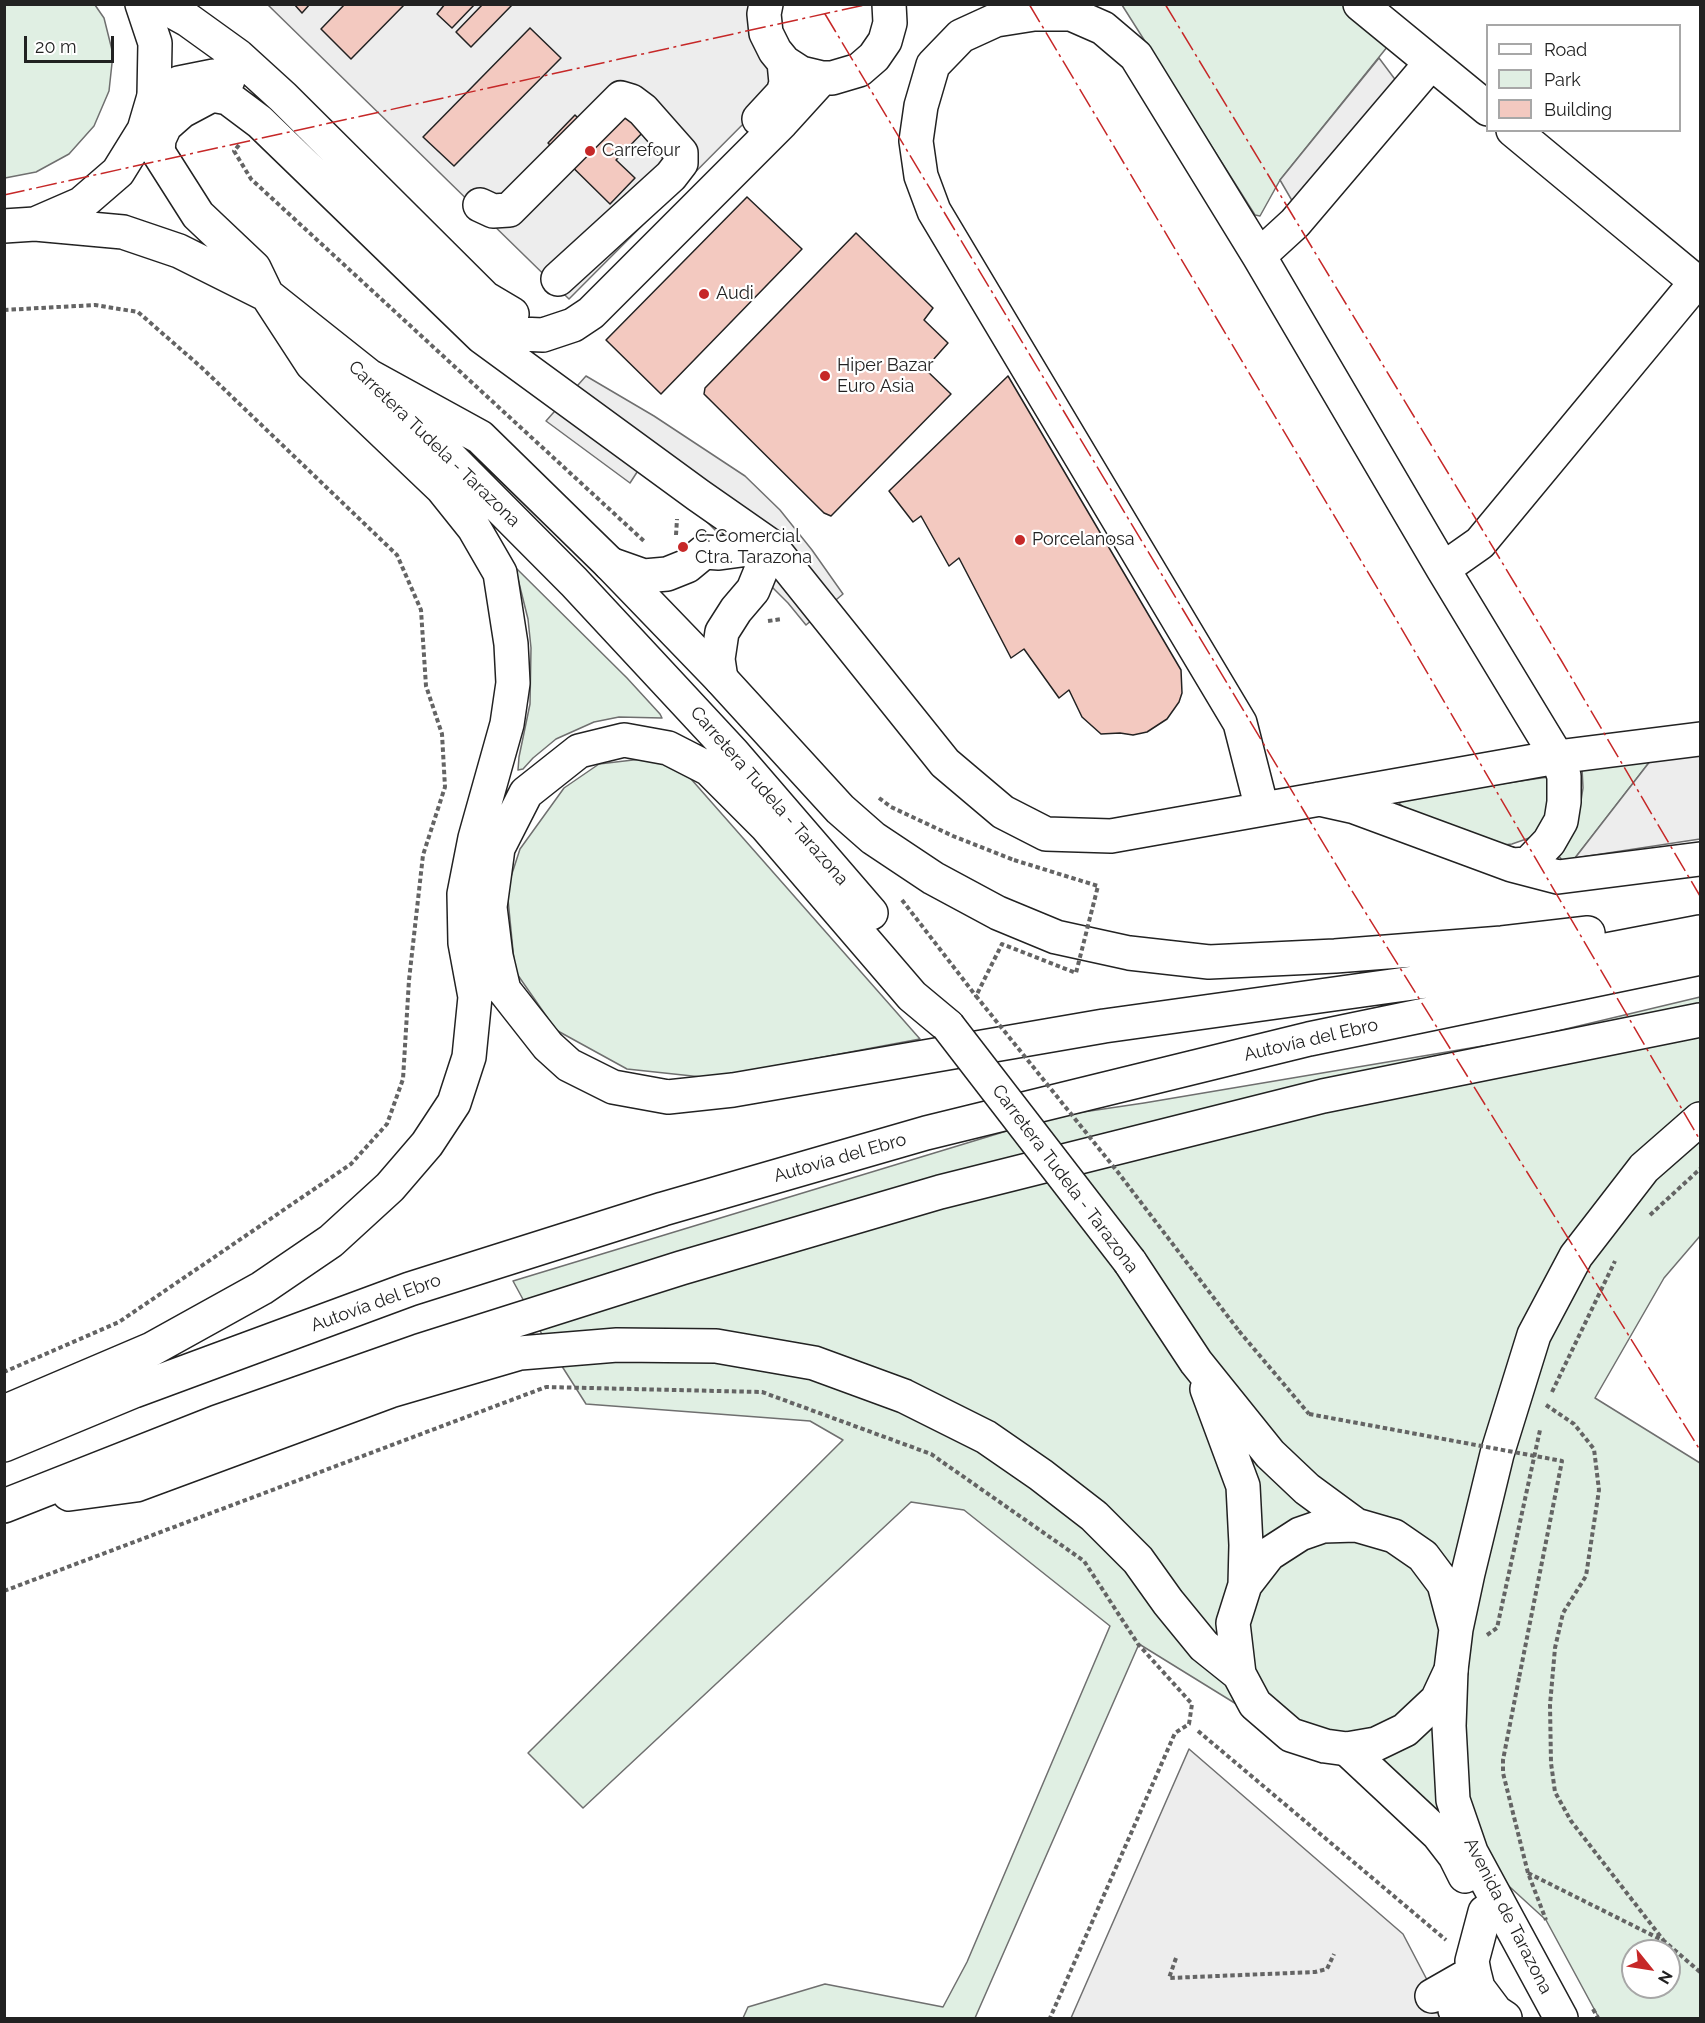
<!DOCTYPE html>
<html>
<head>
<meta charset="utf-8">
<style>
  body { margin:0 }
  #map { position:relative; width:1705px; height:2023px; overflow:hidden; background:#fff; font-family:Raleway,sans-serif }
  canvas { display:block }
  .frame { position:absolute; inset:0; border:6px solid #222; pointer-events:none }
  .legend { position:absolute; left:1486px; top:24px; width:195px; height:108px; box-sizing:border-box; background:#fff; border:2px solid #a7a7a7; margin:0; padding:8px 10px; list-style:none; font-size:18px; color:#222 }
  .legend li { display:flex; align-items:center; gap:12px; height:30px }
  .legend b { width:30px; border:2px solid #a7a7a7 }
  .north { position:absolute; left:1621px; top:1939px; width:60px; height:60px; box-sizing:border-box; background:#fff; border:2px solid #a7a7a7; border-radius:50%; rotate:120deg; font-size:16px; font-weight:700; line-height:24px; text-align:center; color:#222 }
  .north::after { content:''; display:block; margin:auto; width:21px; height:27px; background:#c62828; clip-path:polygon(50% 0,100% 100%,50% 72%,0 100%) }
  .scale { position:absolute; left:24px; top:36px; width:90px; height:27px; box-sizing:border-box; border:3px solid #222; border-top:0; padding-left:8px; font-size:18px; line-height:21px; white-space:nowrap; color:#222; -webkit-text-stroke:4px #fff; paint-order:stroke }
</style>
</head>
<body>
<div id="map">
<canvas width="1705" height="2023"></canvas>
<div class="frame"></div>
<ul class="legend">
<li><b style="height:8px;background:#fff"></b>Road</li>
<li><b style="height:16px;background:#e0efe3"></b>Park</li>
<li><b style="height:16px;background:#f3c9c0"></b>Building</li>
</ul>
<div class="north">N</div>
<div class="scale">20 m</div>
</div>
<script>
const c = document.querySelector('canvas').getContext('2d');
c.lineJoin = 'round';
function fill(path, color) {
  c.fillStyle = color;
  c.fill(path, 'evenodd');
}
function toPath(rows) {
  const path = new Path2D();
  for (const r of rows) {
    path.moveTo(r[0], r[1]);
    for (let i = 2; i < r.length; i += 2) path.lineTo(r[i], r[i + 1]);
  }
  return path;
}
function strokePath(path, color, width, dash) {
  c.strokeStyle = color;
  c.lineWidth = width;
  c.lineCap = dash ? 'butt' : 'round';
  c.setLineDash(dash || []);
  c.stroke(path);
}
function write(font, color, halo, rows, align = 'center') {
  c.font = font + ' Raleway,sans-serif';
  c.lineWidth = 4.5;
  c.setLineDash([]);
  c.textBaseline = 'middle';
  c.strokeStyle = halo;
  c.fillStyle = color;
  for (const [text, x, y, turn = 0] of rows) {
    c.save();
    c.translate(x, y);
    c.rotate((+turn || 0) * Math.PI / 180);
    c.textAlign = isNaN(turn) ? turn : align;
    if (halo) c.strokeText(text, 0, 0);
    c.fillText(text, 0, 0);
    c.restore();
  }
}
const green = toPath([
  [5,4,95,5,104,18,113,54,109,91,94,126,69,154,36,172,5,178,5,4],
  [1122,5,1346,5,1392,41,1280,180,1260,216,1255,215,1122,5],
  [517,569,627,678,660,714,662,718,619,717,594,722,556,739,533,758,523,769,518,770,519,757,530,704,531,648,528,619,516,571,517,569],
  [650,758,684,771,920,1039,711,1078,627,1069,556,1030,515,971,507,889,520,849,564,788,599,764,650,758],
  [1651,760,1575,858,1568,861,1562,860,1558,855,1581,801,1583,788,1582,768,1651,760],
  [1555,776,1550,816,1532,837,1512,844,1504,845,1409,812,1400,804,1397,799,1555,776],
  [1700,997,1700,1236,1664,1278,1595,1398,1700,1463,1700,2018,1599,2018,1546,1920,1465,1846,1356,1756,1267,1723,1139,1644,975,2018,743,2018,748,2007,825,1984,943,2007,967,1962,1110,1626,964,1510,911,1502,583,1808,528,1753,843,1440,810,1421,586,1404,544,1338,513,1281,1056,1116,1144,1103,1524,1039,1700,997],
  [1633,1951,1669,1951,1669,1987,1633,1987,1633,1951]
]);
const parking = toPath([
  [268,5,754,5,772,72,772,95,569,299,268,5],
  [1379,58,1397,82,1294,204,1280,180,1379,58],
  [586,376,654,416,745,476,780,510,812,550,843,594,806,625,788,603,682,497,641,466,630,483,546,421,586,376],
  [1700,745,1700,839,1575,858,1651,760,1700,745],
  [1189,1749,1403,1934,1447,2018,1071,2018,1189,1749]
]);
const building = toPath([
  [294,4,310,4,302,13,294,4],
  [345,4,405,4,351,59,321,29,345,4],
  [445,4,475,4,452,28,437,14,445,4],
  [483,4,513,4,471,47,456,32,483,4],
  [530,28,561,58,454,166,423,137,530,28],
  [626,104,649,126,616,160,635,178,610,204,548,143,575,115,595,135,626,104],
  [747,197,802,249,661,394,606,340,747,197],
  [856,233,933,308,924,320,948,343,925,369,951,394,831,516,824,513,704,394,705,388,856,233],
  [1008,376,1181,670,1182,693,1179,702,1167,719,1147,732,1133,735,1120,733,1101,734,1082,717,1069,690,1059,698,1024,649,1011,658,959,558,949,566,921,516,913,522,889,491,1008,376]
]);
const path = toPath([
  [239,145,234,151,251,179,645,542],
  [4,310,95,305,138,312,201,367,397,555,421,610,426,686,442,734,445,787,423,855,409,980,403,1079,387,1124,351,1164,119,1322,4,1372],
  [676,535,677,519],
  [768,621,782,619],
  [879,798,891,807,953,836,1014,860],
  [902,900,976,996],
  [1650,1215,1700,1169],
  [1239,1331,1309,1414],
  [1552,1392,1615,1261],
  [1546,1405,1574,1424,1594,1449,1599,1490,1586,1576,1563,1613,1555,1648,1550,1705,1551,1763,1555,1792,1571,1821,1664,1941],
  [4,1591,546,1387,762,1392,931,1454,1084,1561,1138,1644,1192,1704,1189,1724,1175,1733,1050,2018],
  [1487,1635,1497,1628,1540,1430],
  [1519,1678,1503,1760,1503,1773,1528,1873,1546,1920],
  [1198,1731,1446,1940],
  [1528,1873,1664,1941,1700,1972],
  [1176,1958,1169,1978,1315,1972,1327,1969,1334,1954],
  [1593,2009,1598,2018]
]);
const minor = toPath([
  [159,4,188,20,238,56,283,97,485,298,512,314],
  [766,4,764,14,766,33,775,51,784,62,801,73,822,78,832,78,859,70,874,57,885,41,890,23,889,4],
  [1360,4,1488,109],
  [154,96,179,83,214,76,228,80],
  [759,119,783,93,786,83,784,62],
  [1513,130,1700,285],
  [158,152,159,139,165,126,182,111,212,95,228,98,260,122,482,337,698,495,771,546,945,763,1003,812,1046,834,1111,836,1557,757,1700,739],
  [480,205,493,211,509,210,621,98,631,101,643,110,681,153,681,163,671,176,558,279],
  [1259,256,1295,223,1431,63],
  [478,311,495,326,519,334,543,335,573,325,591,313,782,122,822,78],
  [610,564,644,576,667,574,687,566,704,552,719,553,771,546,753,590,736,610,722,632,718,659,721,679],
  [1443,569,1480,543,1697,281],
  [1262,809,1240,723,934,211,921,176,916,141,921,106,933,65,961,36,996,20,1034,14,1071,14,1103,28,1136,56,1259,256,1443,569,1557,757,1564,776,1564,802,1561,821,1549,842,1528,864,1512,865,1355,807,1319,799],
  [1512,865,1558,877,1700,859],
  [1485,1912,1472,1961,1474,1972,1478,1988,1496,2012,1505,2018],
  [1432,1996,1474,1972],
  [1455,2010,1469,2003,1491,2006]
]);
const major = toPath([
  [1451,1670,1449,1726,1453,1800,1471,1852,1561,2018],
  [1347,1749,1438,1834,1455,1856,1465,1876]
]);
const highway = toPath([
  [35,224,123,232,179,251,267,295,369,376,574,582,733,753,871,913],
  [4,226,35,224,81,204,118,172,144,130,154,96,155,43,142,4],
  [369,376,480,437,610,564,721,679,840,809,873,838,933,878,998,913,1056,937,1129,953,1209,962,1335,956,1502,943,1588,933],
  [948,1026,912,996,766,826,709,769,668,748,624,740,579,751,526,793,498,848,490,907,496,956,504,990,548,1046,569,1065,613,1087,668,1097,733,1090,1104,1026,1492,972,1700,932],
  [1130,1262,1196,1362,1270,1454,1307,1489,1356,1525],
  [1207,1389,1243,1486,1246,1545,1245,1585],
  [4,1412,152,1349,262,1288,331,1241,390,1187,427,1144,454,1103,469,1057,475,997,465,943,464,894,475,838,507,724,513,683,511,644,500,573,474,528,442,488,312,364,267,295,254,268,198,215,144,130],
  [4,1445,134,1391,410,1289,663,1209,926,1133,1309,1039,1700,958],
  [69,1494,136,1485,390,1391,520,1353,617,1345,716,1346,814,1363,904,1396,986,1437,1041,1475,1094,1516,1138,1560,1168,1602,1204,1646,1239,1674],
  [4,1506,217,1422,419,1351,681,1268,940,1192,1323,1096,1700,1020],
  [1456,1629,1444,1584,1423,1556,1394,1536,1356,1525,1323,1526,1300,1534,1269,1554,1245,1585,1233,1623,1239,1674,1255,1704,1291,1735,1325,1746,1347,1749,1376,1744,1405,1730,1437,1700,1451,1670,1456,1629,1468,1573,1497,1454,1534,1335,1576,1256,1644,1168,1700,1119]
]);
const pathBridge = toPath([
  [1014,860,1098,886,1076,973,1002,944,976,996,1117,1171,1239,1331],
  [1309,1414,1562,1461,1519,1678]
]);
const highwayBridge = toPath([
  [948,1026,1130,1262]
]);
const power = toPath([
  [1029,4,1400,626,1700,1140],
  [1165,4,1561,660,1700,896],
  [825,14,1349,886,1700,1450],
  [4,195,869,4]
]);
const markers = [
  [590,151,6,"#c62828"],
  [704,294,6,"#c62828"],
  [825,376,6,"#c62828"],
  [1020,540,6,"#c62828"],
  [683,547,6,"#c62828"]
];
const poiNames = [
  ["Carrefour",602,151],
  ["Audi",716,294],
  ["Hiper Bazar",837,366],
  ["Euro Asia",837,387],
  ["C. Comercial",695,537],
  ["Ctra. Tarazona",695,558],
  ["Porcelanosa",1032,540]
];
const streetNames = [
  ["Carretera Tudela - Tarazona",434,444,44],
  ["Carretera Tudela - Tarazona",769,796,49],
  ["Autovía del Ebro",1311,1040,-13],
  ["Autovía del Ebro",840,1158,-16],
  ["Carretera Tudela - Tarazona",1065,1179,53],
  ["Autovía del Ebro",376,1303,-20],
  ["Avenida de Tarazona",1508,1916,63]
];
fill(green, '#e0efe3');
strokePath(green, '#6f6f6f', 1.5);
fill(parking, '#ededed');
strokePath(parking, '#6f6f6f', 1.5);
fill(building, '#f3c9c0');
strokePath(building, '#222', 1.5);
strokePath(minor, '#222', 36);
strokePath(major, '#222', 36);
strokePath(highway, '#222', 36);
strokePath(path, '#646464', 4, [4.5, 3]);
strokePath(minor, '#fff', 33);
strokePath(major, '#fff', 33);
strokePath(highway, '#fff', 33);
strokePath(highwayBridge, '#222', 36, []);
strokePath(pathBridge, '#646464', 4, [4.5, 3]);
strokePath(highwayBridge, '#fff', 33);
strokePath(power, '#c62828', 1.5, [21, 4.5, 3, 4.5]);
for (const [x, y, r, color] of markers) {
  const dot = new Path2D();
  dot.arc(x, y, r, 0, 2 * Math.PI);
  c.fillStyle = color;
  c.fill(dot);
  strokePath(dot, '#fff', 2);
}
write('18px', '#222', '#fff', poiNames, 'left');
write('18px', '#222', '#fff', streetNames);
</script>
</body>
</html>
